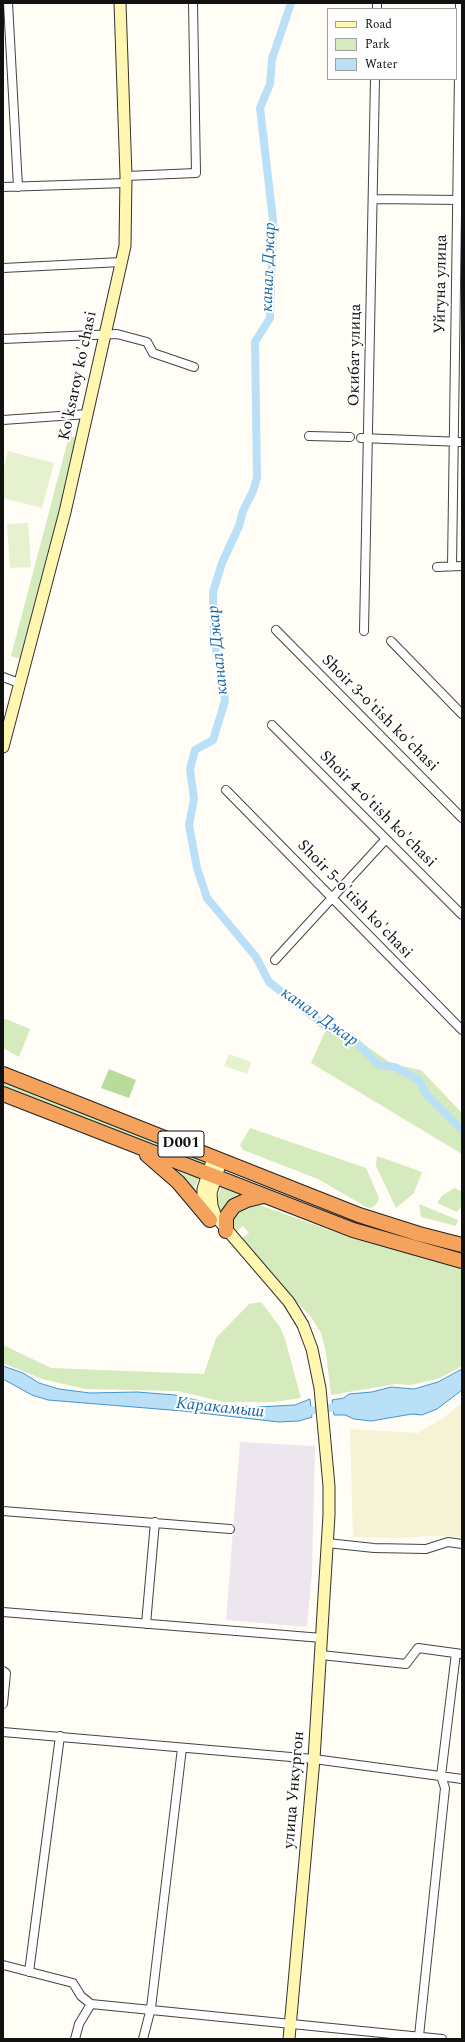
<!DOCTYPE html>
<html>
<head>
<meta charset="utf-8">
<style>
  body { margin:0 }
  #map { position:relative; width:465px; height:2042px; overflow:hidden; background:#fffdf5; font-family:Spectral,serif }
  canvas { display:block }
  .frame { position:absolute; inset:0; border:4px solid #111; pointer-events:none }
  .legend { position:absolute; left:327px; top:8px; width:130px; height:72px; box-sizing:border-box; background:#fff; border:1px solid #a0a0a0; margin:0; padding:5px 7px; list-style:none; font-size:12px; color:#111 }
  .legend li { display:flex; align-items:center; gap:8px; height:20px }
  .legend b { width:20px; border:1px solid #a0a0a0 }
</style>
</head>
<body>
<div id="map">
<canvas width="465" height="2042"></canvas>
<div class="frame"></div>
<ul class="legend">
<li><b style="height:5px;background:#fff6b0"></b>Road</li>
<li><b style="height:11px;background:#d5ebbd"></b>Park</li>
<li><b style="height:11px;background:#b9e0f7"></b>Water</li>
</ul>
</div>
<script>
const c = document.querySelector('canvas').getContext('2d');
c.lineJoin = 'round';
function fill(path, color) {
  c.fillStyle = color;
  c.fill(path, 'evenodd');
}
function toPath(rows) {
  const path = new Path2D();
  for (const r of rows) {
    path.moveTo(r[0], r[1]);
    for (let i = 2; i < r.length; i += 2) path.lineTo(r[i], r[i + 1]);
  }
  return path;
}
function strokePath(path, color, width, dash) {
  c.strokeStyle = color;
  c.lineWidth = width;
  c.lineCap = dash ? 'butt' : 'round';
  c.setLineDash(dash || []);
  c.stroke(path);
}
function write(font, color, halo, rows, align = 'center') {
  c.font = font + ' Spectral,serif';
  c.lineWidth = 4;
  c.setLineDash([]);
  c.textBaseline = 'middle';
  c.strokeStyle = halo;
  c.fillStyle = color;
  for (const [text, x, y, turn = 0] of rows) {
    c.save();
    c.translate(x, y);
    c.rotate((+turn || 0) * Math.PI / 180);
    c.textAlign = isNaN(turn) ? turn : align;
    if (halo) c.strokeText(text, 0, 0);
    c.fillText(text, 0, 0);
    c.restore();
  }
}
const industrial = toPath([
  [240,1442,315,1446,312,1571,307,1627,226,1620]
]);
const farmland = toPath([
  [462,1403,462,1537,429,1536,403,1538,353,1537,350,1429,418,1433,442,1419]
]);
const green = toPath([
  [69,436,78,438,20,659,11,656],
  [3,1018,30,1029,19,1057,3,1048],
  [329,1023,337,1025,392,1064,421,1070,462,1113,462,1154,311,1063],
  [3,1082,40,1096,206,1160,204,1164,3,1088],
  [250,1128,366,1168,379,1198,378,1202,373,1207,368,1208,318,1179,243,1150,240,1145],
  [377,1156,422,1172,414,1193,396,1208,376,1166],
  [174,1166,200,1176,193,1192],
  [222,1185,245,1195,220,1217,216,1201],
  [454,1188,462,1191,462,1206,457,1212,437,1203,442,1196],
  [254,1203,351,1238,462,1268,462,1366,440,1378,411,1385,396,1384,331,1395,326,1353,321,1333,311,1317,240,1240,249,1233,243,1226,234,1233,231,1225,234,1214],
  [419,1204,458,1220,456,1226,421,1217],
  [261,1302,280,1327,285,1339,301,1398,274,1402,223,1402,178,1391,85,1389,42,1379,3,1363,3,1345,51,1368,204,1374,216,1338,249,1304]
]);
const forest = toPath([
  [109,1069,136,1080,129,1098,101,1088]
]);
const pitch = toPath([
  [8,451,54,463,42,508,3,498,3,471],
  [28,523,31,567,10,568,7,524],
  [229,1054,251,1062,247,1074,224,1066]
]);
const water = toPath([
  [3,1366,23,1373,39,1383,59,1389,90,1393,137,1392,175,1395,212,1404,257,1407,295,1405,310,1399,312,1417,299,1421,279,1422,183,1411,48,1400,32,1395,3,1379,3,1366],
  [462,1369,462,1390,437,1409,422,1415,412,1414,371,1421,354,1419,345,1415,334,1415,332,1400,344,1398,349,1394,372,1392,391,1387,414,1389,438,1382,462,1369]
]);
const canal = toPath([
  [291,3,272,59,270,84,260,108,273,220,270,318,255,342,257,478,253,491,243,511,239,526,222,563,213,592,214,638,218,661,223,678,225,701,213,740,195,750,190,769,194,799,189,825,197,868,207,898,256,957,269,982,328,1028,350,1036,379,1065,395,1067,419,1080,426,1094,462,1130],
  [301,1412,343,1406]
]);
const street = toPath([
  [8,3,18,187],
  [377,9,377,3],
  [126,176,196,173,193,3],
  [3,187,126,183],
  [373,199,461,200],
  [3,268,121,262],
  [3,339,117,334,147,342,153,353,194,367],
  [3,420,88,414],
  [309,436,350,437],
  [361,438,462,442],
  [452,566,460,3],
  [437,567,462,566],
  [276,630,462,818],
  [364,631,375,79],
  [391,641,462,714],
  [3,677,19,683],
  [272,725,462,915],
  [226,790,462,1030],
  [275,960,386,839],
  [3,1511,230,1529],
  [327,1543,374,1548,426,1549,448,1542,462,1544],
  [3,1612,322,1638],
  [146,1624,155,1522],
  [321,1655,406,1664,418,1648,462,1654],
  [3,1671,6,1673,3,1704],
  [3,1732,314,1759,462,1779],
  [3,1965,73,1983,81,1996,91,2004],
  [29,1972,60,1736],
  [419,2036,445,1788,441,1776,456,1653],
  [75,2039,79,2024,91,2004,442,2039],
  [143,2039,151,2008,182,1748]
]);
const secondary = toPath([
  [3,747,65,512,125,246,126,176,120,3],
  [221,1161,211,1193,212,1206,216,1217,289,1302,303,1325,312,1349,320,1388,329,1486,329,1515,314,1759,289,2039],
  [207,1215,203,1203,203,1189,213,1158]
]);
const highway = toPath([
  [3,1074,359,1215,419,1234,462,1245],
  [3,1094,353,1230,462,1261],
  [147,1155,178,1182,210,1220],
  [226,1231,226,1217,234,1206,247,1200,263,1196]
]);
const shields = [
  [181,1144,46]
];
const shieldNames = [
  ["D001",181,1144]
];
const streetNames = [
  ["Уйгуна улица",442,284,-89],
  ["Окибат улица",356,355,-89],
  ["Ko'ksaroy ko'chasi",79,376,-78],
  ["Shoir 3-o'tish ko'chasi",379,714,45],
  ["Shoir 4-o'tish ko'chasi",377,810,45],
  ["Shoir 5-o'tish ko'chasi",354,900,46],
  ["улица Ункургон",295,1790,-85]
];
const waterNames = [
  ["канал Джар",270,267,-88],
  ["канал Джар",219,650,-96],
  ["канал Джар",319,1018,35],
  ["Каракамыш",220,1409,6]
];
fill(industrial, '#eee6ef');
fill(farmland, '#f6f3d4');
fill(green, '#d5ebbd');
fill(forest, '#b9dc9c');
fill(pitch, '#e6f2cf');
fill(water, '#b9e0f7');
strokePath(water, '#3f96cf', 1);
strokePath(canal, '#b9e0f7', 8);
strokePath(street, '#444', 10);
strokePath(secondary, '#333', 13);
strokePath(highway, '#222', 16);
strokePath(street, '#fff', 8);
strokePath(secondary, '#fff6b0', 11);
strokePath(highway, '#f5a25d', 14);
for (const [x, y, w] of shields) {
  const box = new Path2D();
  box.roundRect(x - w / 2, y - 13, w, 26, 3);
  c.fillStyle = '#fff';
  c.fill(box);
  strokePath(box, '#111', 1);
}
write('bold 15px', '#111', null, shieldNames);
write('16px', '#111', '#fff', streetNames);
write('italic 17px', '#1768a6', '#fff', waterNames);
</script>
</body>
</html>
